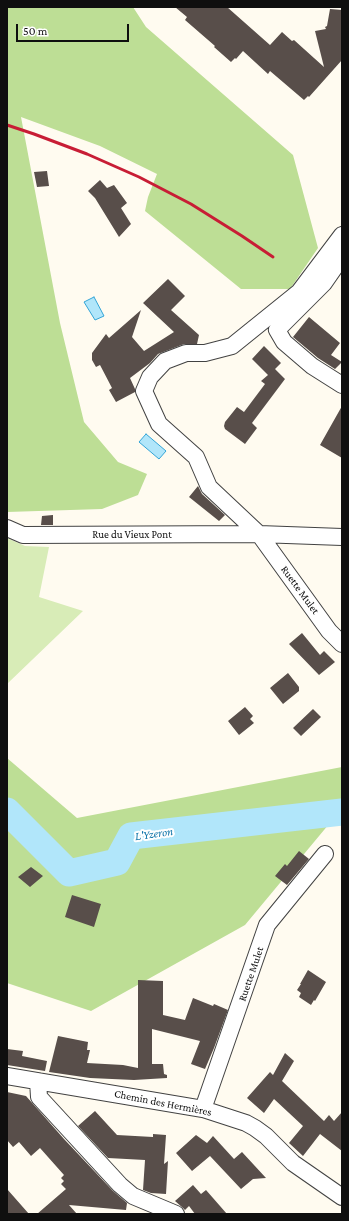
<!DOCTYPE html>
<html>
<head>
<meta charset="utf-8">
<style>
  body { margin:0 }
  #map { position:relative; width:349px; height:1221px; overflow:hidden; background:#fffbf0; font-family:"Crimson Pro",serif }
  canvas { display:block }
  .frame { position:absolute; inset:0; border:8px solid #0f0f0f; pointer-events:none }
  .scale { position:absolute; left:16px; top:24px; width:113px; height:18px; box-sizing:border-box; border:2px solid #0f0f0f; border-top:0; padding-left:5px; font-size:12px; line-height:14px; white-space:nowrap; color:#0f0f0f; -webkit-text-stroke:3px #fff; paint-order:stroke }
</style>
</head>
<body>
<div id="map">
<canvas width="349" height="1221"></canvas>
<div class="frame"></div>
<div class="scale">50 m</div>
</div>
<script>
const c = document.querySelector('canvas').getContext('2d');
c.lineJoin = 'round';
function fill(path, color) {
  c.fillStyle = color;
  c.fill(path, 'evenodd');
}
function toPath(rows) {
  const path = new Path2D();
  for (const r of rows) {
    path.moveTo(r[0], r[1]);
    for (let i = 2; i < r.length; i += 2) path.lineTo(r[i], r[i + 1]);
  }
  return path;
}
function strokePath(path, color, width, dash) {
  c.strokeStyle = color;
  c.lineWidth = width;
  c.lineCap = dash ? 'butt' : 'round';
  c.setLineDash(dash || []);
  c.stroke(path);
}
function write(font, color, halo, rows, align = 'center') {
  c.font = font + ' "Crimson Pro",serif';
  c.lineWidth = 4;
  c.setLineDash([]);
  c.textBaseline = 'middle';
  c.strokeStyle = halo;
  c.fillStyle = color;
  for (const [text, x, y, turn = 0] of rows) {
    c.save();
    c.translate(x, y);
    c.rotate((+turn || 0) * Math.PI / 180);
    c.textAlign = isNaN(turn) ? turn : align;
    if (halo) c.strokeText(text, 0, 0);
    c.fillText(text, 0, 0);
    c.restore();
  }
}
const green = toPath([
  [7,538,25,546,49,547,39,597,83,611,7,684]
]);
const forest = toPath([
  [7,7,133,7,146,27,293,155,318,248,290,289,241,289,145,211,148,197,157,174,100,146,21,117,60,323,84,422,118,462,147,474,138,495,102,509,7,512],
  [7,758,77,818,342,767,342,823,334,818,245,925,91,1011,7,983]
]);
const water = toPath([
  [94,297,104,316,95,320,84,302,94,297],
  [146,434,166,451,159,459,139,442,146,434]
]);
const river = toPath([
  [7,811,69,873,117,862,131,836,342,812]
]);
const building = toPath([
  [175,7,227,7,270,45,282,32,292,41,294,40,324,67,315,31,326,29,325,27,327,26,330,9,342,10,342,60,309,97,308,96,304,100,270,71,268,74,243,51,236,59,235,58,231,62,214,47,215,46,185,20,187,17],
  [47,171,49,186,37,187,34,172],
  [100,180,107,188,114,185,127,203,121,208,131,224,119,237,95,198,88,191],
  [168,279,185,296,171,310,199,335,197,344,184,344,158,354,150,363,130,378,135,389,135,392,116,402,109,390,112,388,100,365,96,367,92,360,92,353,106,334,109,338,141,310,132,337,144,351,174,332,143,303],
  [309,317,340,343,331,355,342,362,335,369,318,358,293,337],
  [264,346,281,363,275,369,285,379,252,423,257,428,245,444,225,429,224,426,225,422,237,407,244,412,265,384,261,381,268,375,252,359],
  [342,406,342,458,320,445],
  [198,486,202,494,225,515,219,521,189,497],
  [53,515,53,525,41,525,42,516],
  [302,633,320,655,324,651,335,662,319,675,289,644],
  [288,673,299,687,299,691,283,704,270,688],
  [245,707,253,716,250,719,254,723,239,735,228,721],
  [313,709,321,717,301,736,293,728],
  [299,851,309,859,287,885,275,876,285,864,287,866],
  [31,867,43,876,30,887,18,877],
  [72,895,101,904,94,927,65,917],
  [308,970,326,982,315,1001,314,1000,311,1005,299,997,301,993,297,990,301,984,300,984],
  [138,980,163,981,163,1015,185,1020,193,998,213,1006,214,1004,228,1010,214,1048,205,1069,191,1064,200,1041,152,1029,152,1064,163,1064,164,1074,167,1075,167,1078,134,1080,90,1078,49,1072,58,1036,88,1042,87,1050,90,1050,87,1063,123,1065,138,1068],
  [7,1049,23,1051,22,1056,47,1061,45,1071,7,1065],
  [285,1053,294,1061,282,1081,324,1121,329,1115,334,1121,342,1112,342,1151,320,1134,303,1156,289,1143,303,1126,274,1099,264,1113,247,1098,270,1072,273,1075],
  [7,1092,26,1096,64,1139,113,1191,127,1203,126,1210,69,1205,77,1214,37,1214,66,1189,61,1184,64,1181,61,1178,64,1175,40,1148,31,1156,19,1142,13,1147,7,1140],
  [95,1111,117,1135,153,1137,153,1134,166,1135,164,1164,168,1161,166,1194,151,1193,143,1190,145,1160,108,1158,78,1126],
  [196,1135,207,1143,213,1136,234,1159,242,1152,266,1178,253,1179,241,1189,210,1156,192,1171,176,1153],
  [193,1185,201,1194,206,1190,227,1214,195,1214,189,1206,185,1210,183,1208,175,1201],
  [7,1189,29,1214,7,1214]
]);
const street = toPath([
  [342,235,299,292,232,346,205,353,186,353,165,361,150,377,144,391,159,424,196,457,209,487,259,534,329,631,342,644],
  [342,257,324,283,277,330,284,342,312,366,342,385],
  [7,528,23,535,259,534,342,537],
  [7,1076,203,1109,246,1123,255,1128,266,1136,293,1163,342,1197],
  [38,1081,39,1097,120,1185,133,1196,176,1214],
  [203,1109,267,925,325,854]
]);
const rail = toPath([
  [7,125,34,134,87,154,139,177,191,204,242,236,273,257]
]);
const streetNames = [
  ["Rue du Vieux Pont",132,535],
  ["Ruette Mulet",300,590,54],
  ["Ruette Mulet",251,974,-71],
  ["Chemin des Hermières",163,1103,11]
];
const waterNames = [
  ["L'Yzeron",154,834,-8]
];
fill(green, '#d8ecb7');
fill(forest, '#bdde95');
fill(water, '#b1e6fa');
strokePath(water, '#33a4d6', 1);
strokePath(river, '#b1e6fa', 27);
fill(building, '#584e4a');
strokePath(street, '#424242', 18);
strokePath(street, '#fff', 16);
strokePath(rail, '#c81d35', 3);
write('11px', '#0f0f0f', '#fff', streetNames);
write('italic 12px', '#0f75a9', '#fff', waterNames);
</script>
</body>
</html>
